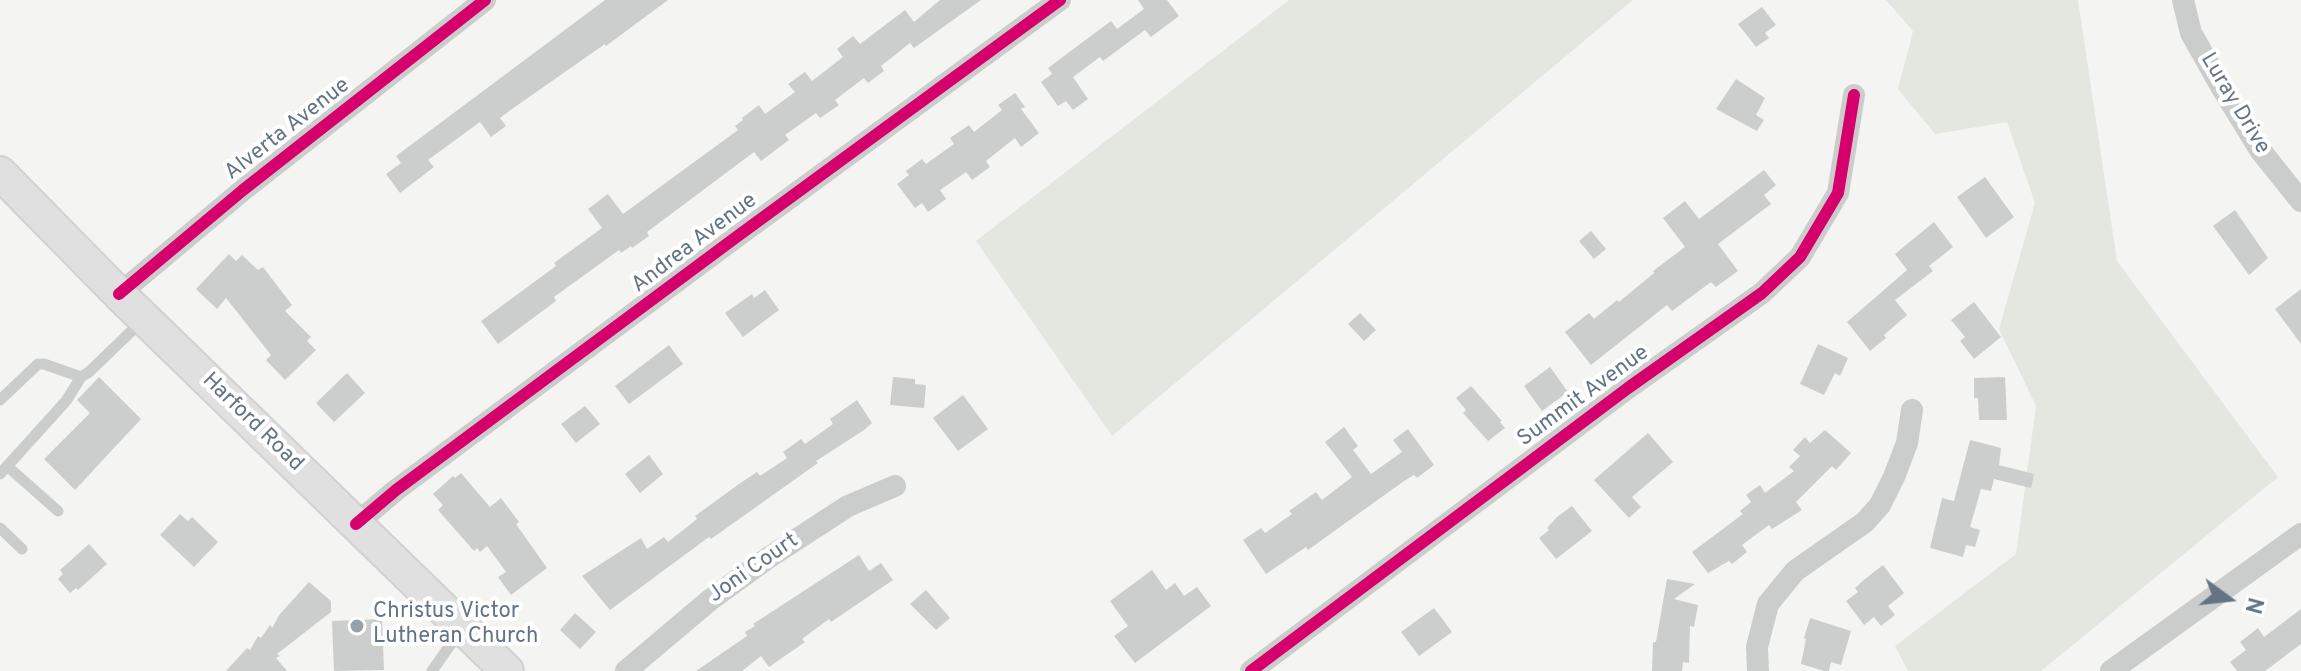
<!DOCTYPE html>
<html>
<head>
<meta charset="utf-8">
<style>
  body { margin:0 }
  #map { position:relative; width:2301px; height:671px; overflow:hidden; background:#f4f4f2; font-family:Overpass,sans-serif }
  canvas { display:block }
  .north { position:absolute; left:2189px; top:559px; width:80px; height:80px; -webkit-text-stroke:6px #fff; paint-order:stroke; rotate:105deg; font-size:22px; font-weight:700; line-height:32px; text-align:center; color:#647483 }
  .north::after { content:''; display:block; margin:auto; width:28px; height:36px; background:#647483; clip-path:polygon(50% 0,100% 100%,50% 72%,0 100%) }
</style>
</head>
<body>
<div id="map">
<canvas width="2301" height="671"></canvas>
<div class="north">N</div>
</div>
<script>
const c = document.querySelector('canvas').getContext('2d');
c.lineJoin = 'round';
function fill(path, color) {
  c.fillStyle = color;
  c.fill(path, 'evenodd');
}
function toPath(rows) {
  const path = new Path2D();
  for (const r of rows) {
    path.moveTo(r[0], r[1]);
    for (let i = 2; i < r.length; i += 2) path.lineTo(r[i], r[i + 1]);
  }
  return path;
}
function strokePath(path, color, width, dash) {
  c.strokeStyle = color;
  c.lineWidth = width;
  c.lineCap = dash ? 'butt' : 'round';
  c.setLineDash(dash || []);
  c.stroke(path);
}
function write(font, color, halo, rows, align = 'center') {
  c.font = font + ' Overpass,sans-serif';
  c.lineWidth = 8;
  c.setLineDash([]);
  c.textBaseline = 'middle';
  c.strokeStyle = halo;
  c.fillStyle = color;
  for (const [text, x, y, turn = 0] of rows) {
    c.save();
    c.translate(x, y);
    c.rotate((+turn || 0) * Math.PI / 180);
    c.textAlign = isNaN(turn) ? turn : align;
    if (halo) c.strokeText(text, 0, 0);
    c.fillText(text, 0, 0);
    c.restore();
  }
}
const green = toPath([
  [1289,0,1633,0,1112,436,976,241],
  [1886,0,2078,0,2117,261,2278,477,2041,671,1908,671,1895,646,2016,554,2036,406,1999,329,2035,203,2007,122,1935,134,1898,89,1913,31]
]);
const building = toPath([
  [605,0,668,0,606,46,605,44,512,109,500,118,506,126,491,137,480,122,428,160,434,167,400,193,386,174,401,163,396,156],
  [940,0,981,0,914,48,910,43,881,66,884,71,868,83,864,78,835,100,839,105,820,118,816,113,785,135,789,140,761,161,754,152,647,232,649,236,632,248,631,246,621,253,619,250,554,297,556,301,498,344,481,321,556,266,554,263,602,228,588,209,608,194,623,214,738,130,735,126,743,120,742,118,759,105,765,114,795,92,788,84,805,72,812,81,843,57,837,49,853,36,860,44,905,10,914,22],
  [1138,0,1167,0,1179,16,1151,37,1145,30,1103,61,1100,57,1073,77,1088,99,1073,110,1066,101,1058,106,1041,82,1052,74,1048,68,1111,21,1117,29,1144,9],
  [1762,7,1776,25,1765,33,1769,38,1756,47,1738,24],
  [1736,79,1765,98,1756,115,1764,120,1757,131,1716,109],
  [1015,93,1025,107,1021,109,1039,133,1021,147,1015,138,986,161,990,167,972,180,966,172,940,190,946,199,928,212,922,203,915,208,897,184,909,175,906,171,922,159,926,164,954,144,950,138,969,125,974,132,1002,110,998,105],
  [1764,170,1776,185,1764,195,1771,204,1718,244,1738,271,1716,287,1711,282,1672,311,1667,305,1591,365,1565,332,1589,313,1594,319,1617,300,1619,302,1654,273,1653,271,1685,247,1663,218,1685,201,1699,219],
  [1985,177,2014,217,1986,238,1957,197],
  [2235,210,2268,258,2249,275,2213,226],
  [1934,222,1953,247,1929,266,1933,271,1895,300,1907,315,1884,335,1886,338,1870,351,1847,322,1907,270,1895,254],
  [1591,231,1606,249,1594,259,1579,241],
  [229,254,236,261,242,255,258,270,263,267,292,305,285,311,311,337,307,341,316,350,285,380,266,360,271,355,226,298,217,309,196,289],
  [2301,289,2301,344,2275,309],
  [765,290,779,310,743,337,725,313,752,294,754,298],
  [1974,302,2001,337,1974,359,1960,341,1965,337,1951,320],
  [1360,313,1376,330,1364,341,1348,324],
  [1818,344,1848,358,1840,376,1835,373,1824,395,1800,384],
  [669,345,683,364,629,404,615,386],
  [1550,367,1568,392,1542,411,1524,386],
  [347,373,365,393,334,422,316,403],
  [99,377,141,419,75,490,44,459,90,413,77,400],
  [893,377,915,379,915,384,926,385,924,408,890,405],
  [2005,377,2007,420,1979,420,1978,398,1974,398,1974,378],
  [1471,386,1502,421,1500,422,1505,428,1488,441,1463,413,1466,410,1456,398],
  [963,395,988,429,958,451,933,418],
  [857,400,872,423,864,430,816,461,818,463,711,539,709,537,610,610,582,576,641,538,647,549,664,537,668,542,697,519,695,516,739,484,757,472,760,476,787,458,783,452,801,439,805,444,833,424,830,419],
  [585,406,600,424,576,443,561,424],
  [1344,427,1358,446,1353,450,1371,474,1402,452,1393,440,1408,429,1434,465,1417,478,1414,475,1404,481,1308,550,1306,547,1266,574,1243,540,1261,528,1265,533,1292,514,1289,511,1316,492,1322,500,1352,477,1325,442],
  [1825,430,1851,453,1836,470,1832,466,1796,502,1802,510,1772,529,1769,525,1742,545,1747,552,1732,564,1729,561,1708,573,1692,552,1743,514,1740,511,1751,502,1746,495,1760,485,1765,493,1794,471,1789,467,1800,456,1793,450,1805,437,1810,443],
  [1648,433,1673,462,1632,497,1641,507,1629,518,1594,480],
  [1970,440,2001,448,1999,465,2034,474,2031,488,1994,479,1991,491,1981,489,1970,527,1980,530,1975,547,1966,545,1963,557,1930,548,1942,498,1954,501],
  [649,455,663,474,640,493,625,474],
  [461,473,490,507,501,498,519,522,516,524,547,568,511,595,498,577,506,572,487,546,480,552,477,548,474,551,438,510,443,505,433,494,453,476,455,478],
  [1572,506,1592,531,1556,559,1539,538,1549,530,1547,528,1557,517],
  [180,514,188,521,192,517,218,542,194,567,160,535],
  [89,544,107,564,78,590,76,588,70,593,58,579,63,574,60,570],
  [859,555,869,571,881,563,893,580,831,622,829,619,802,639,805,642,769,667,761,656,742,671,696,671,747,636,745,632,755,626,753,624],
  [1883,565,1904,593,1888,606,1895,615,1881,626,1874,617,1864,625,1846,601,1858,592,1855,588,1865,579],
  [1152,570,1166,590,1175,583,1184,596,1197,587,1211,606,1135,663,1114,636,1128,626,1110,601],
  [1667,579,1695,584,1674,599,1698,605,1694,627,1690,626,1689,663,1683,662,1682,671,1652,671,1653,642,1656,642],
  [309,582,331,601,331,612,277,654,280,656,276,658,287,671,226,671,247,648,250,650,258,636,261,638,270,625,272,628,280,614],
  [926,590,950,618,936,630,910,604],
  [1434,608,1452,632,1419,656,1401,632],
  [2301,609,2301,644,2265,671,2237,671,2230,662,2246,650,2240,642,2258,628,2264,637],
  [575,613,596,632,580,649,560,630],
  [1810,618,1851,631,1841,665,1831,662,1829,671,1824,671,1801,664,1806,639,1804,638],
  [382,619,384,670,334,671,332,621]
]);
const service = toPath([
  [0,400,38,364,44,364,81,377],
  [7,466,58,511],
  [0,474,66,401,81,377,89,372,144,319],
  [0,528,22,549],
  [432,671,460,631]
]);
const minor = toPath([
  [2183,0,2191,33,2222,88,2260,150,2301,201],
  [119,294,243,190,485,0],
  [356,524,396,490,735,238,1060,0],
  [626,671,710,600,768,558,848,506,895,486],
  [1251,671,1628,388,1762,293,1800,257,1838,193,1854,95],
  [1758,671,1757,647,1768,604,1795,571,1865,522,1880,505,1894,477,1907,443,1912,410],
  [2111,671,2301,534]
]);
const secondary = toPath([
  [0,173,119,294,507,671]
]);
const cycleway = toPath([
  [119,294,243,190,485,0],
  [356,524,396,490,735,238,1060,0],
  [1251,671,1628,388,1762,293,1800,257,1838,193,1854,95]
]);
const markers = [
  [357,626,8,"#96a1aa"]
];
const streetNames = [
  ["Luray Drive",2234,104,59],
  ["Alverta Avenue",288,130,-38],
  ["Andrea Avenue",695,244,-37],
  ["Summit Avenue",1584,397,-36],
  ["Harford Road",252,423,44],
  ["Joni Court",754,569,-35]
];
const poiNames = [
  ["Christus Victor",373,613],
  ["Lutheran Church",373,638]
];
fill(green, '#e4e7e0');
fill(building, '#cccece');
strokePath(secondary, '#d0d2d2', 36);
strokePath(service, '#cbcdcd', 11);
strokePath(minor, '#cbcdcd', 22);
strokePath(secondary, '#e0e0e0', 32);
strokePath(cycleway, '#d6006c', 12);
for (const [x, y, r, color] of markers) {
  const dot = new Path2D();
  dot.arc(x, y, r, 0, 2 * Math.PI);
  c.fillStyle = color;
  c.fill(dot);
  strokePath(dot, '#fff', 3);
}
write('22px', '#647483', '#fff', streetNames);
write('22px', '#647483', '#fff', poiNames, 'left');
</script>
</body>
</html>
